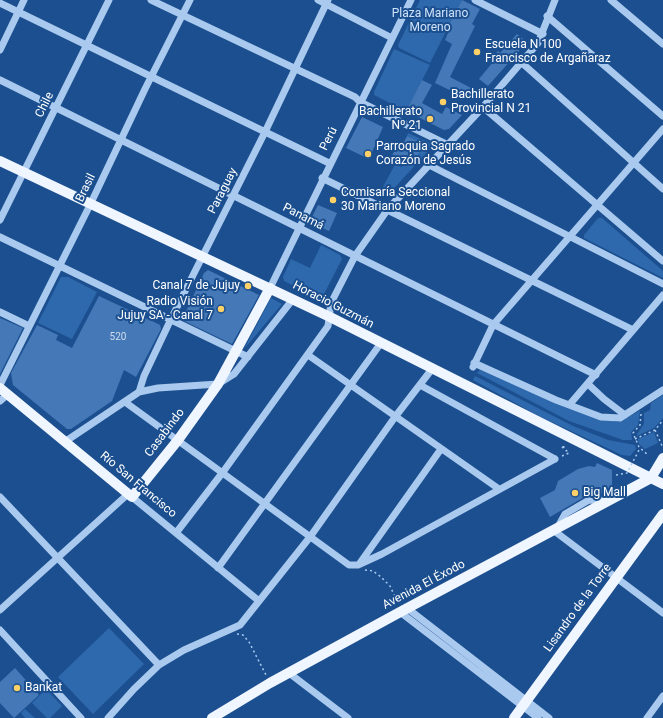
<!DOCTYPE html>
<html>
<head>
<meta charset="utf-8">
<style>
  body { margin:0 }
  canvas { display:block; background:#1b4f8f }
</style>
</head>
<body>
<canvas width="663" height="718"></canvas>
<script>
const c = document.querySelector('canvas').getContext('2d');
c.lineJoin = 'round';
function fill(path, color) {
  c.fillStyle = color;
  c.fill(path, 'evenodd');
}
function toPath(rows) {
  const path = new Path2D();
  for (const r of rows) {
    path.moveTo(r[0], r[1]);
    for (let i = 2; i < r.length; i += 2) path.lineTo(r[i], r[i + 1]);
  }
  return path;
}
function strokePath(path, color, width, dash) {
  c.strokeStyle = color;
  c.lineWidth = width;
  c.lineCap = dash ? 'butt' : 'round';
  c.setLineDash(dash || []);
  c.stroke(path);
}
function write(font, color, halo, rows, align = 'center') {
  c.font = font + ' Roboto,sans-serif';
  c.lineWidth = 4;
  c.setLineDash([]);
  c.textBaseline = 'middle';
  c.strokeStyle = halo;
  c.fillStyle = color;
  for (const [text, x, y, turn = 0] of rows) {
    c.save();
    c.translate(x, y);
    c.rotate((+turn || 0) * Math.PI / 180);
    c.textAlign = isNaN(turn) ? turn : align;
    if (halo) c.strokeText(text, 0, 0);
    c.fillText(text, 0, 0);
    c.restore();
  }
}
const green = toPath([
  [420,0,462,0,430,63,399,48,398,45],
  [394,49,430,65,406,111,374,95,374,92],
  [408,133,430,143,431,148,388,195,383,196,379,194,397,161,400,162,399,166,402,167,404,163,411,166,415,159,410,156,414,149,423,152,426,145,407,136],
  [598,218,602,218,663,271,663,278,584,238,584,235],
  [321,245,340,255,342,259,323,296,319,298,284,281,283,277,291,259,310,268],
  [61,277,68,277,97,292,72,339,38,323],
  [271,298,282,304,244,349],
  [480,370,599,419,618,422,645,408,640,411,638,425,631,432,632,440,623,440,569,421,477,373],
  [475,376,573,426,608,440,635,445,636,449,630,456,622,455,539,416,473,380],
  [663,395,663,418,654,428,637,436,637,434,644,424,644,413,650,410,651,403],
  [654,432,658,443,645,449,639,444,638,439],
  [109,628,144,664,93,714,58,677],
  [46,689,62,706,50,718,47,718,32,703],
  [25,709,35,718,25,718,21,713]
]);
const building = toPath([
  [462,0,480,9,472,24,475,26,450,77,471,88,466,98,435,83,452,44,445,40,451,26,449,25],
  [517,34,527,42,488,86,479,79,493,62,490,60,498,51,500,53],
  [422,80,432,85,422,103,442,114,446,107,462,115,449,129,444,130,406,111],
  [362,117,383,127,369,159,346,148],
  [407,136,427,145,423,153,420,151,411,166,391,158,396,147,400,150],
  [318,205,337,213,329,231,312,223,310,221],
  [208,270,259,295,232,344,182,320,204,273],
  [99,296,154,322,160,325,161,329,136,377,124,370,112,401,71,429,67,429,13,385,11,373,37,325,58,335,56,340,72,348],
  [0,318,23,328,0,374],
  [597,463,612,470,612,486,598,496,586,496,550,517,540,498,555,490,558,481,578,469,589,466,595,467],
  [15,668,39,695,14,718,0,703,0,682]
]);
const path = toPath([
  [641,414,640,425,633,433,639,447,648,455],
  [655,430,663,448],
  [635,439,655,430,663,420],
  [562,456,569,453,561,446,567,448],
  [365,570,373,571,381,577,390,586,398,603],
  [237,634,243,635,249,642,266,675]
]);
const minor = toPath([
  [151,0,355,97,360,102,448,145],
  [318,0,392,38],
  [475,0,543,34],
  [611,0,663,44],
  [0,3,329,163],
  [547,16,663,116],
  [0,50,24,0],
  [522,63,663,189],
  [0,80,596,375],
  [483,107,663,261],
  [429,165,663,284],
  [322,178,633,330],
  [0,220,109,0],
  [0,237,248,357],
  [270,288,411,0],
  [0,312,29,326],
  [308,355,499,489],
  [474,363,556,400,601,417,620,418,663,390],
  [473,367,493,325,663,129],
  [588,384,604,399,625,415],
  [0,385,90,205,145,89,190,0],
  [420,385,555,459],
  [139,392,144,376,171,319,265,132,328,0],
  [0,401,8,394],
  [125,402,349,565,358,565,382,554,555,459],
  [570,404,663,295],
  [66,441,139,392,158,388,218,384,234,374,293,299],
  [0,497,159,665],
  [132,497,259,601],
  [558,527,565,514,589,500,607,501],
  [553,530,663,613],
  [176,533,223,472,328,326,331,303,355,256,388,209,483,107,538,43,555,0],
  [360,563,441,449],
  [218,568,381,343],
  [407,608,549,718],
  [0,610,128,494],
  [400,612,538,718],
  [0,630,81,718],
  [289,673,348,718],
  [108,718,134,689,159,665,184,650,240,625,310,537,395,417,432,369],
  [647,718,663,696]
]);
const major = toPath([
  [0,161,330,317,663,484],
  [0,388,132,497,178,440,218,384,270,288],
  [651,478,663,458],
  [212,718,270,683,402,611,651,478],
  [514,718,663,514]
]);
const pathBridge = toPath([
  [616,475,627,473,639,450]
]);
const markers = [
  [477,52,4,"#ffd166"],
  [443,102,4,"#ffd166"],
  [430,119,4,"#ffd166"],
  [368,154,4,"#ffd166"],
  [333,200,4,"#ffd166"],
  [248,286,4,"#ffd166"],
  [221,309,4,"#ffd166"],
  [575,493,4,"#ffd166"],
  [17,688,4,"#ffd166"]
];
const numberNames = [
  ["520",118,337]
];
const parkNames = [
  ["Plaza Mariano",430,14],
  ["Moreno",430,28]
];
const poiNames = [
  ["Escuela N 100",485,45],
  ["Francisco de Argañaraz",485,59],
  ["Bachillerato",451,95],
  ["Provincial N 21",451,109],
  ["Bachillerato",422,112,"right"],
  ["Nº 21",422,126,"right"],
  ["Parroquia Sagrado",376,147],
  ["Corazón de Jesús",376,161],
  ["Comisaría Seccional",341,193],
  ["30 Mariano Moreno",341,207],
  ["Canal 7 de Jujuy",240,286,"right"],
  ["Radio Visión",213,302,"right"],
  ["Jujuy SA - Canal 7",213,316,"right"],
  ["Big Mall",583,493],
  ["Bankat",25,688]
];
const streetNames = [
  ["Chile",45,105,-64],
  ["Perú",329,139,-64],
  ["Brasil",86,188,-64],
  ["Paraguay",223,191,-63],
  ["Panamá",303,217,27],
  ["Horacio Guzmán",333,305,27],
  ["Casabindo",165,433,-53],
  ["Río San Francisco",138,485,40],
  ["Avenida El Éxodo",424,585,-28],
  ["Lisandro de la Torre",578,608,-54]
];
fill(green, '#2e69ad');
fill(building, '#4478b7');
strokePath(path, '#a9c9ee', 1.5, [2, 3]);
strokePath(minor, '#a9c9ee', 7);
strokePath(major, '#f0f6ff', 10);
strokePath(pathBridge, '#a9c9ee', 1.5, [2, 3]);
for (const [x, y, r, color] of markers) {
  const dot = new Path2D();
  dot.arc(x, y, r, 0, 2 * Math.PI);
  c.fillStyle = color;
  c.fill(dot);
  strokePath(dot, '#1b4f8f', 1.5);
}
write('10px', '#d0dded', null, numberNames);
write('12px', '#cfe3fa', '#1b4f8f', parkNames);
write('12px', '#fff', '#1b4f8f', poiNames, 'left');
write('12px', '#fff', '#1b4f8f', streetNames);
</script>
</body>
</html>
